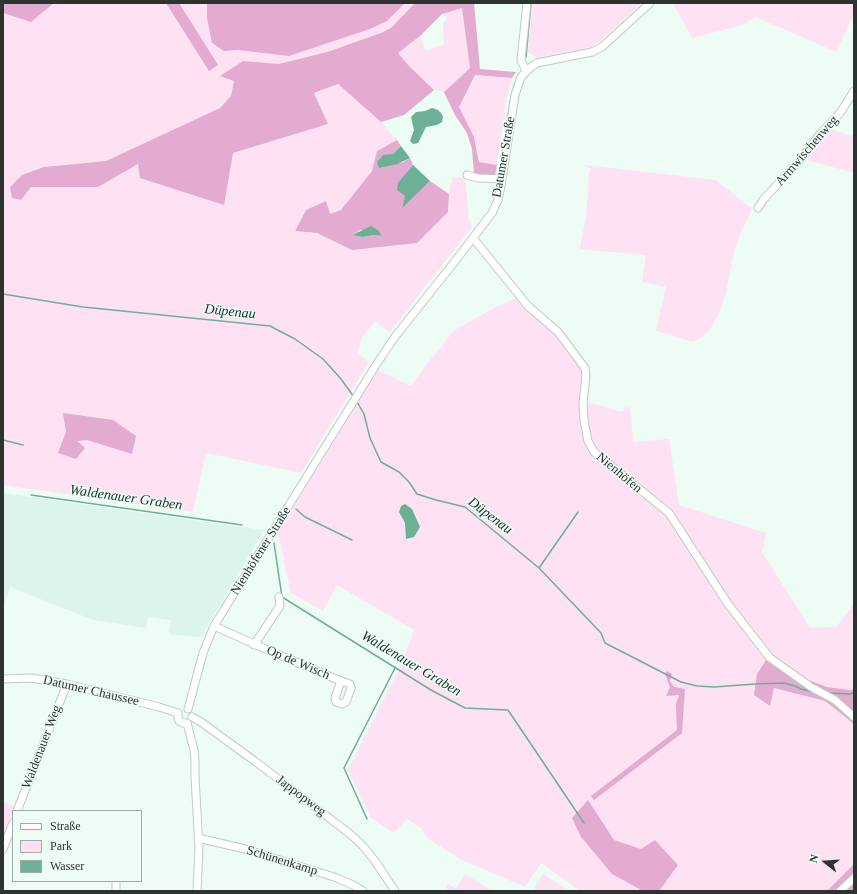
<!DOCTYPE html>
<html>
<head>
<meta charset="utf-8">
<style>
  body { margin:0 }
  #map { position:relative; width:857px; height:894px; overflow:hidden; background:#eefcf6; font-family:"Times New Roman",serif }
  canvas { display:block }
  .frame { position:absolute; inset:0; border:4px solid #2d3330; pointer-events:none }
  .legend { position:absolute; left:12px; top:810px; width:130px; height:72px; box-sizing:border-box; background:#eefcf6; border:1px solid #a1aca7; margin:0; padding:5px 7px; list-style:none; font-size:12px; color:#2d3330 }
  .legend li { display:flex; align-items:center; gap:8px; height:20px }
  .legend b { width:20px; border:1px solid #a1aca7 }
  .north { position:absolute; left:805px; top:842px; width:40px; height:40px; -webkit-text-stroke:3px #eefcf6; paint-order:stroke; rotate:287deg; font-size:11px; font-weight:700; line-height:16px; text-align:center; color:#2d3330 }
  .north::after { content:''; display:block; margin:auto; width:14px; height:18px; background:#2d3330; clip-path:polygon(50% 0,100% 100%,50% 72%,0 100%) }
</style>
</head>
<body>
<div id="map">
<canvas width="857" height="894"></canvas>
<div class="frame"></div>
<ul class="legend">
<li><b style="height:5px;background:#fff"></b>Straße</li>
<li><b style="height:11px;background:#fee1f3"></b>Park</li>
<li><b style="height:11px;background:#6cb096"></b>Wasser</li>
</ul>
<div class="north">N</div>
</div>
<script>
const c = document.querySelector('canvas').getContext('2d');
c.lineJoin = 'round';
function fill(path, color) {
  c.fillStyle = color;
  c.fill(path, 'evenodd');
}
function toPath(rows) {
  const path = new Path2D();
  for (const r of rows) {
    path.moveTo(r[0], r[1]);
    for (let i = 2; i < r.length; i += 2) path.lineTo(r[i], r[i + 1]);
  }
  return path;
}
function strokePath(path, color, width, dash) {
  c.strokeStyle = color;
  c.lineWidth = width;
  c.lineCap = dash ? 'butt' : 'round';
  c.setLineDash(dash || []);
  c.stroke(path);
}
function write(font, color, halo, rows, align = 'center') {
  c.font = font + ' "Times New Roman",serif';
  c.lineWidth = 3;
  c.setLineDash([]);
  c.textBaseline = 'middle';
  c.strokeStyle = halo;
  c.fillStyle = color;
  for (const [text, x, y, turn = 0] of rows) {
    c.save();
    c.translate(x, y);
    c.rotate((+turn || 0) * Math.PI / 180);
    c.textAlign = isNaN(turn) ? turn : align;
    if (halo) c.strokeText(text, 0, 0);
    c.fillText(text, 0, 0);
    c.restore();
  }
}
const built = toPath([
  [3,493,264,530,201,637,169,634,171,620,148,617,146,628,93,620,10,587,3,608]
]);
const green = toPath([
  [54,3,415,3,391,28,381,33,327,52,279,64,243,61,221,76,234,80,231,96,220,108,106,161,44,167,31,187,98,187,138,163,233,153,328,124,314,94,338,84,381,122,397,140,377,151,373,171,341,210,330,215,326,201,306,210,295,231,317,233,352,250,448,212,449,194,452,178,465,177,469,220,472,227,390,332,375,321,361,339,358,354,369,362,301,473,206,453,193,512,3,485,3,13,31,22],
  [532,3,642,3,599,42,591,47,537,58,528,52],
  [673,3,854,3,854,14,836,52,756,17,743,25,692,38],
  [462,8,470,68,444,92,434,90,409,66,398,53,420,36,426,51,444,44,443,25,447,18,442,14],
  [475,75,512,78,506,101,497,165,480,162,474,137,458,108],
  [829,128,851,136,854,132,854,173,804,159],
  [584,165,716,180,751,208,751,212,742,230,734,251,726,293,719,313,709,331,702,337,693,342,656,331,666,287,642,282,646,255,580,249,586,216,589,174,591,169],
  [516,298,522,304,556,334,580,361,584,381,584,401,622,412,626,407,630,408,633,442,669,439,679,505,766,533,762,552,810,628,836,627,854,604,854,689,850,690,827,687,803,678,771,655,730,601,728,606,766,660,757,674,769,705,774,688,825,701,854,724,854,864,827,891,581,891,541,863,525,887,460,859,427,838,421,828,407,819,394,833,371,818,348,770,402,663,414,630,337,585,323,611,291,593,278,532,378,370,411,386,431,359,441,348,453,331,496,307],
  [3,802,18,808,17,811,13,811,13,820,3,845],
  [465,874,492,891,444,891,448,884,456,889],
  [543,874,565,888,563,891,532,891]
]);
const forest = toPath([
  [3,3,54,3,31,22,3,13],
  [166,3,179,3,218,65,209,71],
  [207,3,405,3,387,21,370,29,289,56,238,50,224,51,212,43,207,18],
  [415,3,474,3,480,69,516,72,512,78,475,75,459,107,474,137,479,162,497,165,495,176,479,176,474,173,472,149,467,133,455,115,444,92,470,68,462,8,442,14,420,36,398,53,409,66,434,90,404,115,381,122,338,84,314,93,328,124,233,153,224,205,140,178,138,164,98,187,31,187,21,200,12,198,10,187,22,175,44,167,106,161,220,108,231,96,234,81,220,76,243,61,279,64,327,52,381,33,391,28],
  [397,140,401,146,393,154,383,156,379,167,403,162,410,158,413,165,405,175,406,195,402,207,430,181,449,194,448,212,417,243,352,250,317,233,295,231,306,210,326,201,330,214,341,210,372,171,377,151],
  [360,230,379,231,382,236,374,235,363,237,352,235],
  [63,413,113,420,136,436,132,454,87,440,77,441,85,448,76,459,58,453,66,432],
  [771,655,803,678,827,687,850,690,854,689,854,724,825,701,774,688,770,706,754,695,757,674,766,660],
  [667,671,672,674,670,681,674,687,685,689,682,733,594,800,591,796,677,730,676,704,679,695,666,696,670,687,665,674],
  [588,800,614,840,641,849,655,840,678,865,659,891,643,891,612,874,581,837,572,818],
  [854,864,854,891,827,891]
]);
const water = toPath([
  [432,108,438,110,441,113,443,117,442,122,437,125,426,127,418,143,413,144,410,141,414,130,411,117,416,112,425,111],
  [401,146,410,158,397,164,379,168,377,162,383,155,393,154],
  [413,165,430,181,402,208,405,196,397,190,398,183],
  [371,226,379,231,382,236,374,235,363,237,352,235],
  [405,504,412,509,420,527,414,537,406,539,405,523,399,512,401,506]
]);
const stream = toPath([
  [526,57,531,3],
  [512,93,515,83],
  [499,173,511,97],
  [3,294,83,307,270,326,295,339,323,359,341,379,354,397],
  [356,400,364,414,370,438,381,462,399,472,409,482,417,494,436,500,465,507,539,568,601,633,605,643,681,682,697,686,714,687,755,684,784,683,795,686,801,689,814,692],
  [3,440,23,445],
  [31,495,242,525],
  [296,509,305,517,352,540],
  [274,543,282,597,431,690,465,708,508,710,584,823],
  [539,568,578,512],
  [828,693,850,694,854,692],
  [367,819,344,768,395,668]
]);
const minor = toPath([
  [526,71,521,60,527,3],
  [467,175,478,178,502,179],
  [758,208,763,200,801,159,820,134,840,113,854,91],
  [473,238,528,306,558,332,585,368,586,376,583,404,584,420,588,441,594,452,669,513,728,604,770,658,811,687,835,700,854,717],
  [214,626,279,655,341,681],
  [254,645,280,606,279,597],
  [3,679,31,678,67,684,159,707,178,713],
  [341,681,350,684,351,688,346,702,342,704,336,702,335,698,341,681],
  [188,709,203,653,214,626,376,365,394,338,456,260,492,213,498,200,501,186,515,95,521,77,531,67,537,63,592,52,602,47,650,3],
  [178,713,178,717,179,721,183,723,187,723],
  [192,717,201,722,256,762,350,834,363,846,375,861,395,891],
  [187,723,194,750,195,761,195,777,199,848,197,891],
  [17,811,67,684],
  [198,838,245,849,337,878,355,886,363,891],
  [3,849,13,823],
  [116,891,116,881],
  [840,891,854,878]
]);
const streetNames = [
  ["Armwischenweg",807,151,-49],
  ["Datumer Straße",504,157,-80],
  ["Nienhöfen",619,473,40],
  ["Nienhöfener Straße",261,551,-58],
  ["Op de Wisch",298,663,23],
  ["Datumer Chaussee",91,691,13],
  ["Waldenauer Weg",42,747,-69],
  ["Jappopweg",301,796,37],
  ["Schünenkamp",282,861,17]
];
const waterNames = [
  ["Düpenau",230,312,6],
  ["Waldenauer Graben",126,498,8],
  ["Düpenau",490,516,37],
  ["Waldenauer Graben",411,664,31]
];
fill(built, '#ddf4ea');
fill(green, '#fee1f3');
fill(forest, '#e3abcf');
fill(water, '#6cb096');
strokePath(stream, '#6cb096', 1.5);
strokePath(minor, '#becbc5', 9);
strokePath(minor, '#fff', 7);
write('13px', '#2d3330', '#eefcf6', streetNames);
write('italic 14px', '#143429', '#eefcf6', waterNames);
</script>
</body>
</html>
